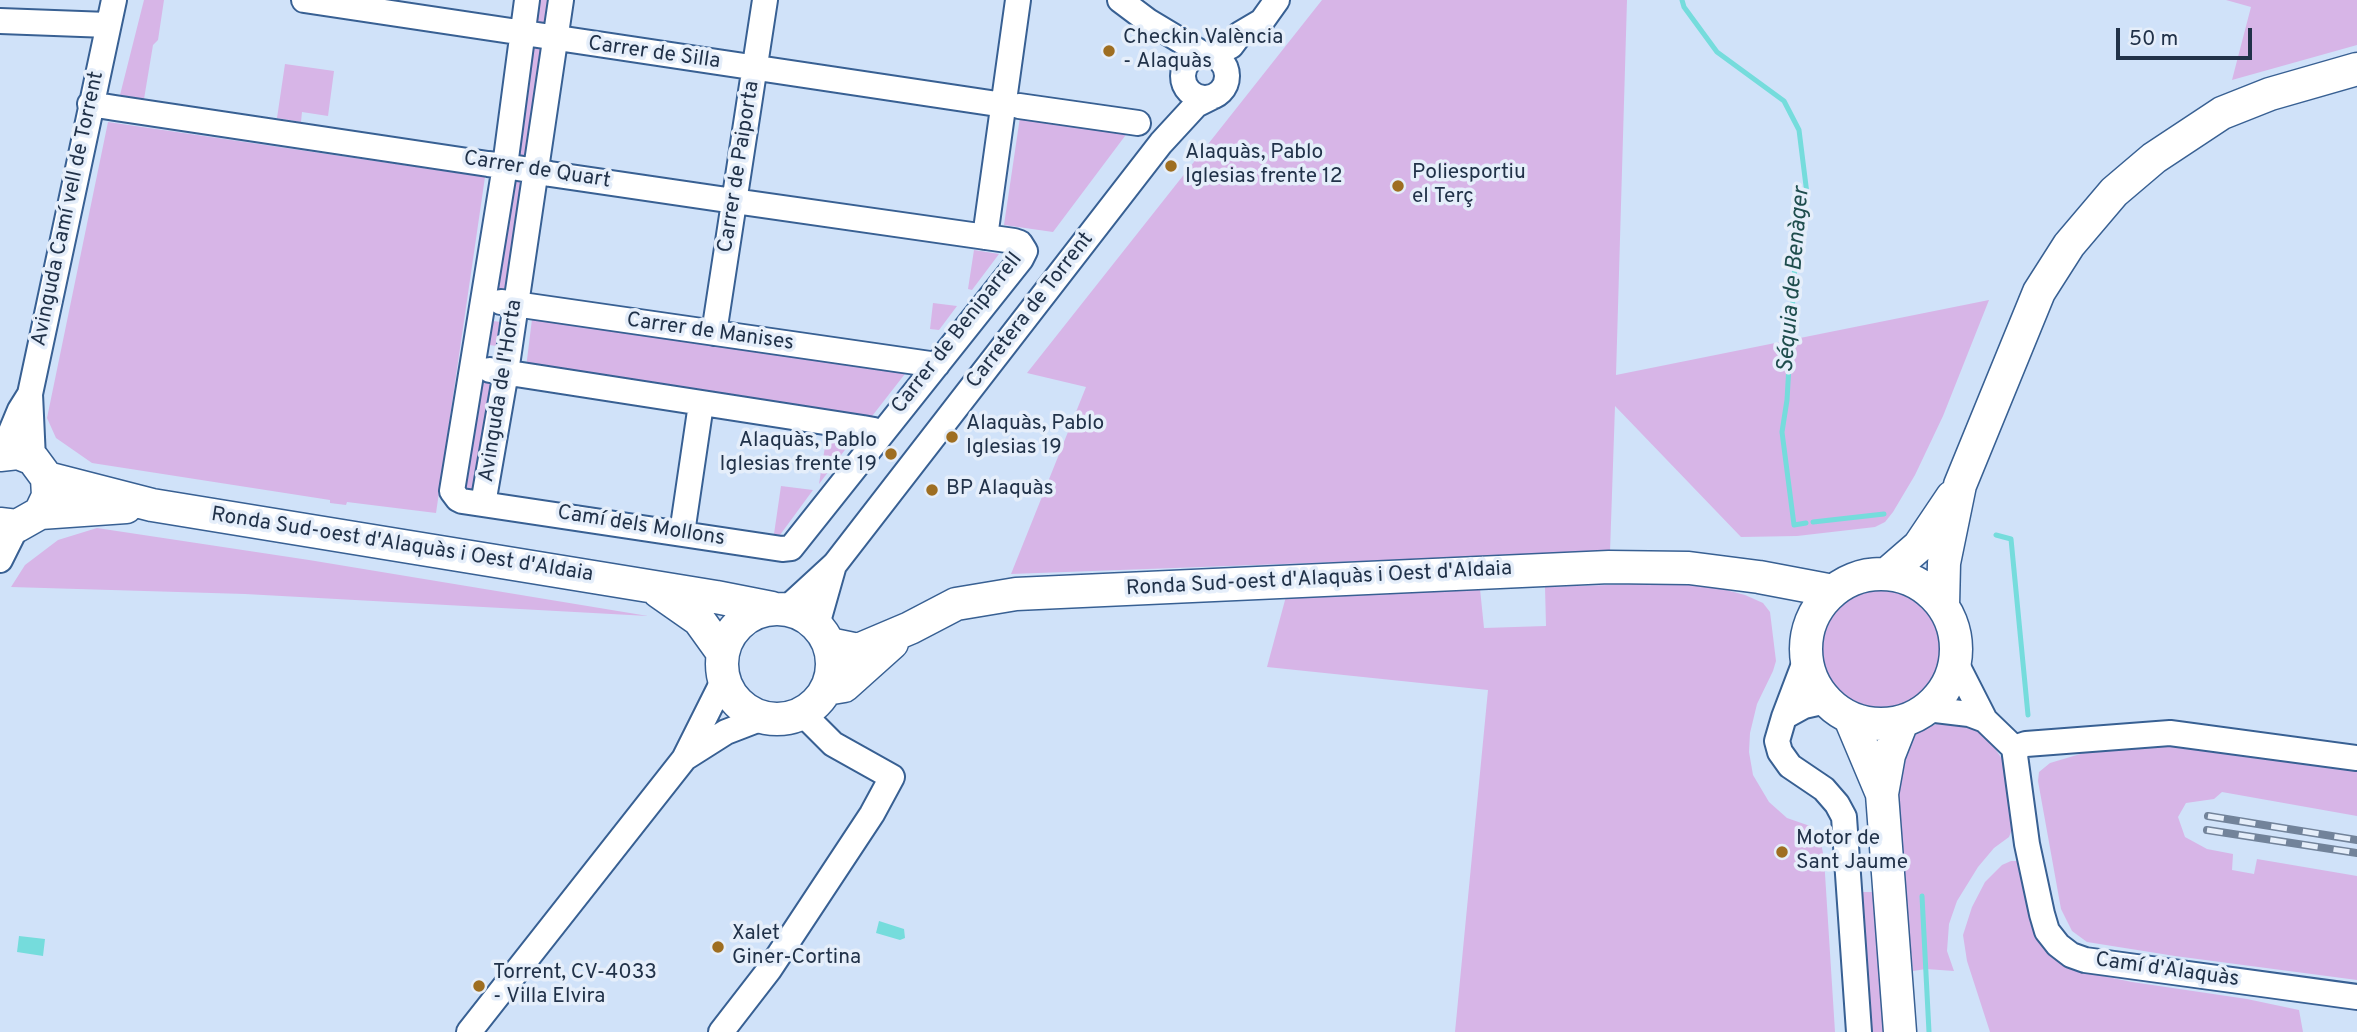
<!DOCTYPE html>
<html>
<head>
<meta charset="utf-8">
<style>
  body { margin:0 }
  #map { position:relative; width:2357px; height:1032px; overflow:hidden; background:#d0e2f9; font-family:Overpass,sans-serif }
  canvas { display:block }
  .scale { position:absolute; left:2116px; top:28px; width:136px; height:32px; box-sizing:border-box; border:4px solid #213249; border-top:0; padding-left:9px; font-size:21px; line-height:24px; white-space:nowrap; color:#213249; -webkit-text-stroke:5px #e5eefa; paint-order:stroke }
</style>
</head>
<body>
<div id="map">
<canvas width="2357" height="1032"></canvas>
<div class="scale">50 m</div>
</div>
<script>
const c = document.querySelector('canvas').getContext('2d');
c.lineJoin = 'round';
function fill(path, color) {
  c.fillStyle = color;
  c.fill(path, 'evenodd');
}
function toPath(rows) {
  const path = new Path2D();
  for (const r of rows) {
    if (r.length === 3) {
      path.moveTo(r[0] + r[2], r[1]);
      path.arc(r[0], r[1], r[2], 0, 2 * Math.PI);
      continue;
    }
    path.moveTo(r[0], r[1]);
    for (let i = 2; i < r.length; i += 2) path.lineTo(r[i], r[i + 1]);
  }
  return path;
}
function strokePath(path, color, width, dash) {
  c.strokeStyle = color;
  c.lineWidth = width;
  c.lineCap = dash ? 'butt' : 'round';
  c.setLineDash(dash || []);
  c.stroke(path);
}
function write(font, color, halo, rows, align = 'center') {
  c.font = font + ' Overpass,sans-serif';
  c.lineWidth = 7;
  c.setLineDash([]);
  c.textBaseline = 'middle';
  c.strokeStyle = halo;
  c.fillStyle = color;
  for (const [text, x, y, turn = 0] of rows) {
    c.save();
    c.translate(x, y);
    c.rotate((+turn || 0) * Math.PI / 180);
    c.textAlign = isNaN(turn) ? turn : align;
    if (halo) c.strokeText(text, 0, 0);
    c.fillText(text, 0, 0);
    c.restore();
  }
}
const green = toPath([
  [144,0,164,0,158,40,153,45,144,99,120,95],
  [534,0,555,0,550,24,535,24],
  [1322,0,1627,0,1616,375,1989,300,1943,416,1915,475,1893,512,1885,522,1875,527,1797,536,1741,537,1615,406,1610,552,1011,574,1086,387,1027,373],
  [2226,0,2357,0,2357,45,2232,80,2251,7],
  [544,45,531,157,514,157,527,47],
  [285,64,334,71,328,116,302,112,301,122,277,118],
  [1020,117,1128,132,1053,232,1004,225],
  [108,122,485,177,436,513,347,502,346,505,330,503,330,500,92,463,56,438,47,418],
  [525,179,512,290,495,292,507,180],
  [974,250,999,254,972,290,968,289],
  [933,303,957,306,939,330,930,329],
  [532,319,908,370,869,420,526,368],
  [486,320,508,323,504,347,482,344],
  [481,378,496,380,481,493,462,491],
  [827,434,854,438,819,484],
  [781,486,813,490,780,535,774,534],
  [97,528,309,560,648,616,245,594,11,587,25,565,58,540],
  [1479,579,1484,628,1546,626,1545,587,1639,584,1707,585,1745,595,1763,603,1770,612,1776,661,1773,671,1757,704,1750,733,1749,752,1753,775,1769,802,1787,818,1810,826,1820,838,1824,858,1835,1032,1455,1032,1488,690,1267,667,1288,589],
  [1882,651,65],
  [1948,720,1973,727,1992,744,2006,765,2016,819,2009,837,1994,848,1978,867,1957,901,1949,924,1947,951,1954,971,1926,969,1913,971,1897,815,1894,767,1904,743,1917,731],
  [2187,745,2357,769,2357,816,2222,792,2214,799,2186,803,2178,817,2185,837,2207,849,2233,854,2232,870,2254,874,2257,859,2357,876,2357,980,2175,956,2087,942,2072,931,2061,909,2038,781,2039,772,2050,763,2087,752],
  [2011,861,2023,861,2040,943,2064,962,2083,972,2132,982,2247,999,2299,1010,2303,1032,1990,1032,1967,961,1963,935,1972,907,1985,882,2002,865],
  [1860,892,1874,892,1884,1032,1870,1032]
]);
const water = toPath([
  [879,921,904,929,905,938,900,940,876,933],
  [19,936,45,939,43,956,17,952]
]);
const stream = toPath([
  [1682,0,1684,7,1717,52,1784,101,1799,130,1807,194,1795,262,1787,400,1782,432,1794,525,1806,523],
  [1813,522,1884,514],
  [1996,535,2011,539,2028,715],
  [1922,896,1929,1032]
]);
const minor = toPath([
  [304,0,1004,105],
  [1120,0,1148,21,1203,54],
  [0,21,108,25],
  [1205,76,22],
  [1213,55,1231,46,1240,34,1262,21,1277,0],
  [90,104,115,108,488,164,505,166,536,171,550,174,734,201,1014,241,1020,243,1025,251,1021,259,791,548,782,549,462,501,458,499,452,491,505,166,527,0],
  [1019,106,1138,123],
  [985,237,1018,0],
  [501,302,937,365],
  [714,333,765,0],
  [490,370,863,428,874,430,880,434],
  [2,453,20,410,30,394],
  [33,459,30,394,114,0],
  [483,504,506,372,561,0],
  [682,533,701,404],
  [0,560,17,526],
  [786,609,835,564,1161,143,1196,105,1214,96],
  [817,625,834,565],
  [1806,659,1784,717,1777,741,1780,752,1790,766,1824,789,1837,804,1844,817,1859,1032],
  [1956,663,1985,720,2014,748],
  [1927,709,1969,714,1985,720],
  [1784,717,1804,706,1826,701],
  [2014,748,2027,844,2042,914,2047,931,2058,945,2071,955,2085,960,2357,997],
  [2014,748,2026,744,2170,733,2357,758],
  [685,758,726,732,765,717],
  [469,1032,684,759,724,679],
  [721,1032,769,970,872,814,892,777,833,744,802,713]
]);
const major = toPath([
  [0,455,18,453,33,459,47,478,48,496,40,513,17,526,0,524],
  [47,478,152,505,716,597,772,608],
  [40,513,126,507],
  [1889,572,1919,546,1952,497],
  [1881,649,75],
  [659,592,699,620,722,652],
  [1943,606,1944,563,1960,485,2039,292,2069,245,2114,192,2154,158,2222,113,2270,94,2357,69],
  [777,664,55],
  [829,644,858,650,910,628,956,604,1016,594,1609,567,1689,568,1759,577,1833,591],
  [826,689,844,686,892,643],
  [1850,718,1882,794],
  [1900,1032,1882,794,1889,755,1902,722]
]);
const rail = toPath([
  [2208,816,2357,840],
  [2207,830,2357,853]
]);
const markers = [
  [1109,51,7,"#9e6e21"],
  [1171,166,7,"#9e6e21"],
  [1398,186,7,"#9e6e21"],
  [952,437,7,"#9e6e21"],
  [891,454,7,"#9e6e21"],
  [932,490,7,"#9e6e21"],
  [1782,852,7,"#9e6e21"],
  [718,947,7,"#9e6e21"],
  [479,986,7,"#9e6e21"]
];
const poiNames = [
  ["Checkin València",1123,39],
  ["- Alaquàs",1123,63],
  ["Alaquàs, Pablo",1185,154],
  ["Iglesias frente 12",1185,178],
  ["Poliesportiu",1412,174],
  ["el Terç",1412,198],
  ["Alaquàs, Pablo",966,425],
  ["Iglesias 19",966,449],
  ["Alaquàs, Pablo",877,442,"right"],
  ["Iglesias frente 19",877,466,"right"],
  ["BP Alaquàs",946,490],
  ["Motor de",1796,840],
  ["Sant Jaume",1796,864],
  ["Xalet",732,935],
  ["Giner-Cortina",732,959],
  ["Torrent, CV-4033",493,974],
  ["- Villa Elvira",493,998]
];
const streetNames = [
  ["Carrer de Silla",654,54,8],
  ["Carrer de Paiporta",740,167,-81],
  ["Carrer de Quart",537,171,9],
  ["Avinguda Camí vell de Torrent",69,209,-78],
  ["Carretera de Torrent",1031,311,-52],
  ["Carrer de Manises",710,333,8],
  ["Carrer de Beniparrell",958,334,-52],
  ["Avinguda de l'Horta",502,391,-81],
  ["Camí dels Mollons",641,527,9],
  ["Ronda Sud-oest d'Alaquàs i Oest d'Aldaia",402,546,9],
  ["Ronda Sud-oest d'Alaquàs i Oest d'Aldaia",1319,580,-3],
  ["Camí d'Alaquàs",2167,971,8]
];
const waterNames = [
  ["Séquia de Benàger",1795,280,-85]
];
fill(green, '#d7b5e7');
fill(water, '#75dcdc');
strokePath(stream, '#75dcdc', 5);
strokePath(minor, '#386093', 28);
strokePath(major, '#386093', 35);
strokePath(minor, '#fff', 24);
strokePath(major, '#fff', 32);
strokePath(rail, '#72839a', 8);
strokePath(rail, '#e5eefa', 5, [16]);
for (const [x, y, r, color] of markers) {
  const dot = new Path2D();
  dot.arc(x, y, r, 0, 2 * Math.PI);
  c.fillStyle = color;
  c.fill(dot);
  strokePath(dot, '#e5eefa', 2.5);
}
write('21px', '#213249', '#e5eefa', poiNames, 'left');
write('21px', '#213249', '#e5eefa', streetNames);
write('italic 23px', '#1e4d4d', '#e5eefa', waterNames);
</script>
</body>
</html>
